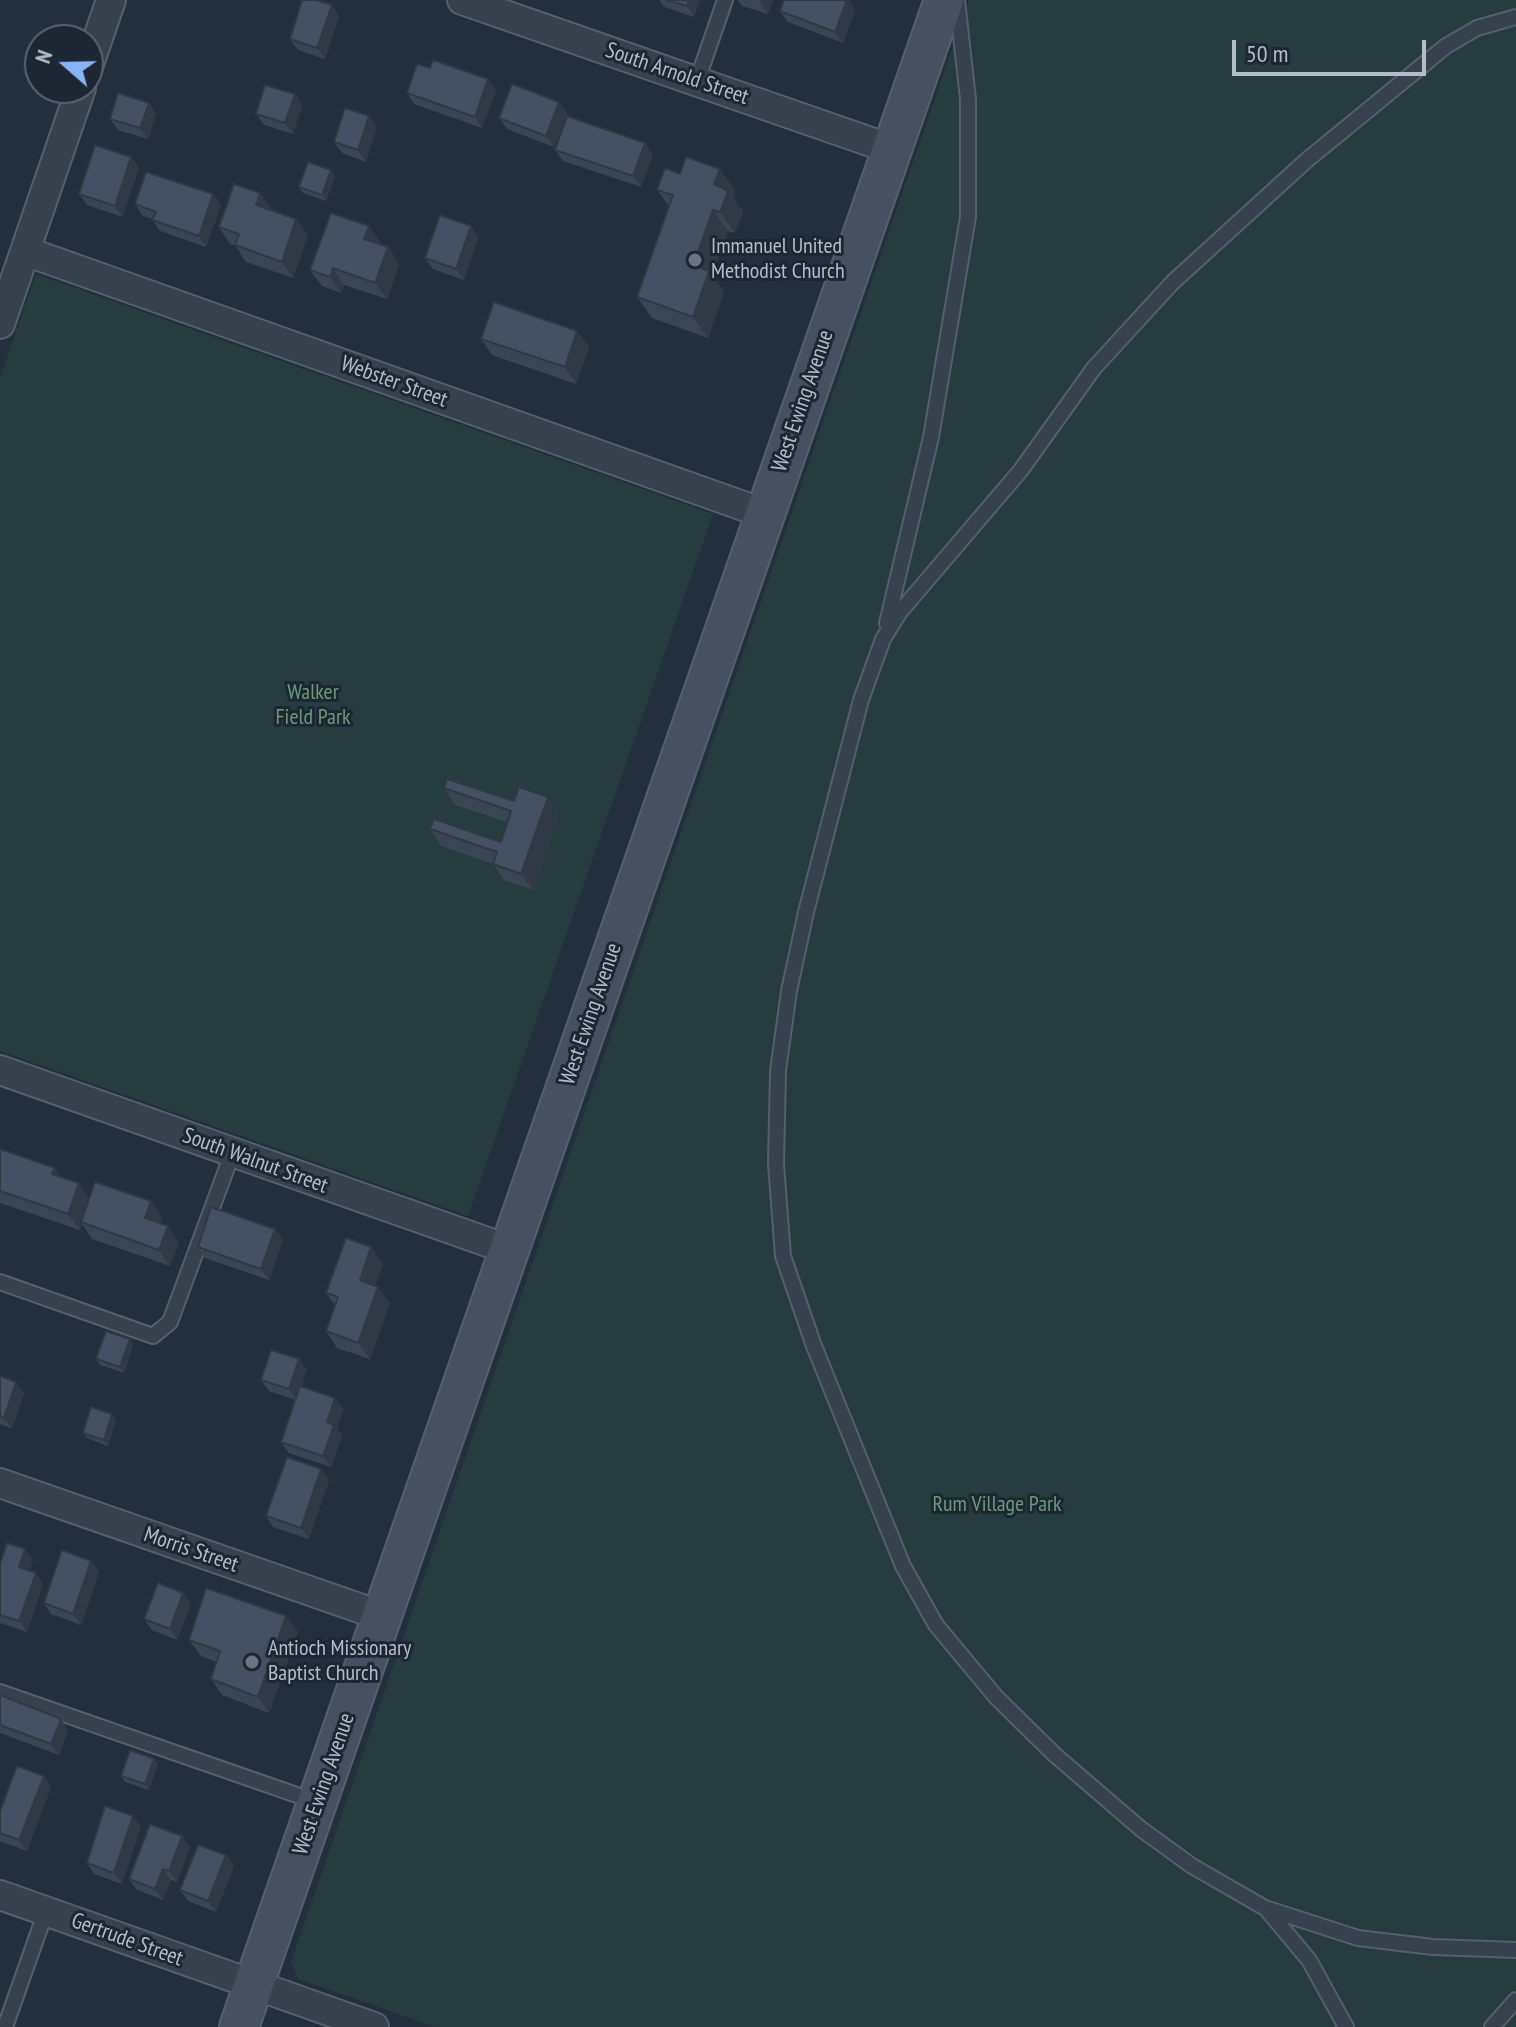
<!DOCTYPE html>
<html>
<head>
<meta charset="utf-8">
<style>
  body { margin:0 }
  #map { position:relative; width:1516px; height:2027px; overflow:hidden; background:#242f3e; font-family:"PT Sans Narrow",sans-serif }
  canvas { display:block }
  .north { position:absolute; left:24px; top:24px; width:80px; height:80px; box-sizing:border-box; background:#1d2633; border:2px solid #59626f; border-radius:50%; rotate:290deg; font-size:22px; font-weight:700; line-height:32px; text-align:center; color:#b4bcc9 }
  .north::after { content:''; display:block; margin:auto; width:28px; height:36px; background:#8ab4f8; clip-path:polygon(50% 0,100% 100%,50% 72%,0 100%) }
  .scale { position:absolute; left:1232px; top:40px; width:194px; height:36px; box-sizing:border-box; border:4px solid #b4bcc9; border-top:0; padding-left:10px; font-size:24px; line-height:28px; white-space:nowrap; color:#b4bcc9; -webkit-text-stroke:6px #1d2633; paint-order:stroke }
</style>
</head>
<body>
<div id="map">
<canvas width="1516" height="2027"></canvas>
<div class="north">N</div>
<div class="scale">50 m</div>
</div>
<script>
const c = document.querySelector('canvas').getContext('2d');
c.lineJoin = 'round';
function fill(path, color) {
  c.fillStyle = color;
  c.fill(path, 'evenodd');
}
function toPath(rows) {
  const path = new Path2D();
  for (const r of rows) {
    path.moveTo(r[0], r[1]);
    for (let i = 2; i < r.length; i += 2) path.lineTo(r[i], r[i + 1]);
  }
  return path;
}
function strokePath(path, color, width, dash) {
  c.strokeStyle = color;
  c.lineWidth = width;
  c.lineCap = dash ? 'butt' : 'round';
  c.setLineDash(dash || []);
  c.stroke(path);
}
function write(font, color, halo, rows, align = 'center') {
  c.font = font + ' "PT Sans Narrow",sans-serif';
  c.lineWidth = 6;
  c.setLineDash([]);
  c.textBaseline = 'middle';
  c.strokeStyle = halo;
  c.fillStyle = color;
  for (const [text, x, y, turn = 0] of rows) {
    c.save();
    c.translate(x, y);
    c.rotate((+turn || 0) * Math.PI / 180);
    c.textAlign = isNaN(turn) ? turn : align;
    if (halo) c.strokeText(text, 0, 0);
    c.fillText(text, 0, 0);
    c.restore();
  }
}
const green = toPath([
  [969,0,1516,0,1516,2027,436,2027,298,1979,291,1962],
  [36,274,713,514,468,1216,0,1051,0,378]
]);
const lane = toPath([
  [1516,17,1477,28,1446,46,1307,160,1173,282,1094,368,1021,470,899,613,883,639,861,700,806,912,789,991,778,1071,776,1164,783,1256,814,1346,903,1566,936,1625,996,1697,1055,1755,1141,1829,1192,1866,1265,1908,1358,1938,1433,1947,1516,1950],
  [697,81,725,0],
  [887,623,931,437,968,217,968,99,957,0],
  [0,1282,153,1336,170,1322,232,1154],
  [0,1692,317,1802],
  [1268,1911,1309,1960,1346,2027],
  [5,2027,46,1911],
  [1492,2027,1516,2000]
]);
const street = toPath([
  [462,0,891,149],
  [88,67,111,0],
  [25,251,763,513],
  [0,324,81,88],
  [0,1070,510,1250],
  [0,1483,382,1616],
  [0,1895,374,2027]
]);
const secondary = toPath([
  [239,2027,944,0]
]);
const wall = toPath([
  [659,0,700,0,694,17,664,7],
  [738,0,773,0,768,14,742,6],
  [784,0,848,0,855,10,843,43,788,22,780,11],
  [339,16,325,59,298,50,290,39],
  [430,68,488,79,496,90,482,128,414,104,407,93],
  [295,94,302,105,293,134,264,125,256,114],
  [559,102,567,113,554,147,507,129,499,118],
  [149,103,156,114,148,139,118,130,110,119],
  [377,127,366,162,342,153,334,142],
  [555,150,653,154,641,187,563,161],
  [131,157,139,168,122,217,87,205,79,194],
  [720,169,735,191,733,197,743,212,735,233,728,231,712,275,724,292,708,338,652,318,637,297,669,206,657,190,680,174],
  [331,170,335,176,326,201,303,193,299,187],
  [260,193,271,210,296,219,308,235,293,278,246,262,235,245,230,244,219,227],
  [135,204,221,205,206,247,160,231,152,220,153,219,143,216],
  [369,226,380,242,379,244,388,247,399,264,387,299,344,285,341,293,322,286,310,270],
  [471,226,478,237,464,280,433,269,425,258],
  [577,331,589,347,576,384,492,355,481,339],
  [444,788,514,801,548,797,559,813,533,890,504,880,493,864,441,846,430,829,501,842,507,822,455,805],
  [0,1149,61,1177,89,1198,151,1201,162,1218,160,1224,179,1243,170,1266,92,1239,82,1224,80,1230,0,1203],
  [283,1240,269,1280,205,1258,198,1247],
  [371,1247,383,1263,375,1286,390,1303,370,1359,337,1348,326,1331,335,1305,326,1293],
  [130,1339,133,1345,124,1373,100,1365,96,1359],
  [299,1359,307,1370,301,1387,335,1398,343,1409,337,1428,342,1436,331,1467,289,1453,281,1442,296,1400,269,1391,261,1380],
  [0,1376,16,1382,24,1393,12,1429,0,1424],
  [116,1420,108,1446,87,1438,83,1433],
  [329,1480,309,1539,273,1527,266,1516],
  [33,1560,29,1571,43,1584,27,1632,0,1623,0,1564],
  [91,1561,99,1572,81,1625,51,1614,44,1603],
  [191,1604,177,1640,152,1630,144,1619],
  [286,1616,298,1632,269,1713,222,1695,211,1679,216,1662,201,1656,189,1640],
  [0,1695,68,1730,59,1755,0,1733],
  [154,1759,158,1764,149,1790,125,1782,121,1776],
  [51,1787,27,1851,0,1841,0,1811],
  [141,1826,122,1884,94,1874,87,1863],
  [190,1847,177,1882,171,1880,163,1900,137,1890,129,1879],
  [226,1855,234,1866,216,1912,188,1901,180,1890]
]);
const shadedWall = toPath([
  [689,0,700,0,694,17,687,6],
  [761,0,773,0,768,14,760,3],
  [847,0,855,10,843,43,835,32],
  [332,5,339,16,325,59,317,48],
  [488,79,496,90,482,128,475,117],
  [295,94,302,105,293,134,285,123],
  [559,102,567,113,554,147,546,136],
  [149,103,156,114,148,139,140,128],
  [369,116,377,127,366,162,358,150],
  [645,143,653,154,641,187,633,176],
  [131,157,139,168,122,217,115,206],
  [720,169,735,191,733,197,743,212,735,233,720,212,714,184],
  [331,170,335,176,326,201,322,195],
  [260,193,272,209,268,221,256,205],
  [213,194,221,205,206,247,199,236],
  [713,210,728,231,712,275,724,292,708,338,693,317,693,265],
  [296,219,308,235,293,278,282,262],
  [369,226,380,242,375,255,364,239],
  [471,226,478,237,464,280,456,269],
  [388,247,399,264,387,299,375,283],
  [333,268,344,285,341,293,330,277],
  [577,331,589,347,576,384,565,367],
  [548,797,559,813,533,890,521,874],
  [55,1168,66,1184,52,1174],
  [79,1183,90,1199,80,1230,68,1214],
  [151,1201,162,1218,156,1235,145,1218],
  [168,1226,179,1243,170,1266,159,1250],
  [275,1229,283,1240,269,1280,261,1269],
  [371,1247,383,1263,371,1297,360,1280],
  [378,1287,390,1303,370,1359,358,1343],
  [130,1339,133,1345,124,1373,120,1367],
  [299,1359,307,1370,297,1400,289,1389],
  [16,1382,24,1393,12,1429,4,1418],
  [335,1398,343,1409,337,1428,342,1436,331,1467,323,1456,327,1422],
  [112,1414,116,1420,108,1446,104,1440],
  [321,1469,329,1480,309,1539,301,1528],
  [25,1549,33,1560,27,1578,19,1567],
  [91,1561,99,1572,81,1625,73,1614],
  [36,1573,43,1584,27,1632,19,1621],
  [183,1593,191,1604,177,1640,170,1629],
  [286,1616,298,1632,269,1713,258,1697],
  [61,1719,68,1730,59,1755,51,1744],
  [154,1759,158,1764,149,1790,145,1784],
  [44,1776,51,1787,27,1851,19,1840],
  [133,1816,141,1826,122,1884,114,1873],
  [182,1836,190,1847,177,1882,169,1871],
  [226,1855,234,1866,216,1912,208,1901],
  [163,1869,171,1880,163,1900,155,1889]
]);
const building = toPath([
  [302,0,316,0,332,5,317,48,290,39,302,0],
  [667,0,689,0,687,6,667,0],
  [784,0,847,0,835,32,780,11,784,0],
  [433,60,488,79,475,117,407,93,417,64,430,68,433,60],
  [512,84,559,102,546,136,499,118,512,84],
  [265,85,295,94,285,123,256,114,265,85],
  [118,93,149,103,140,128,110,119,118,93],
  [345,108,369,116,358,150,334,142,345,108],
  [567,116,645,143,633,176,555,150,567,116],
  [95,145,131,157,115,206,79,194,95,145],
  [686,157,720,169,714,184,728,191,720,212,713,210,693,265,709,271,693,317,637,297,673,195,657,190,665,168,680,174,686,157],
  [308,162,331,170,322,195,299,187,308,162],
  [146,172,213,194,199,236,152,220,156,212,135,204,146,172],
  [234,184,260,193,256,205,296,219,282,262,235,245,239,234,219,227,234,184],
  [331,213,369,226,364,239,388,247,375,283,333,268,330,277,310,270,331,213],
  [440,215,471,226,456,269,425,258,440,215],
  [494,302,577,331,565,367,481,339,494,302],
  [447,779,514,801,519,787,548,797,521,874,493,864,497,852,430,829,434,819,501,842,511,811,444,788,447,779],
  [0,1149,55,1168,52,1174,79,1183,68,1214,0,1191,0,1149],
  [95,1182,151,1201,145,1218,168,1226,159,1250,81,1222,95,1182],
  [211,1207,275,1229,261,1269,198,1247,211,1207],
  [346,1238,371,1247,360,1280,378,1287,358,1343,326,1331,338,1297,326,1293,346,1238],
  [106,1331,130,1339,120,1367,96,1359,106,1331],
  [271,1350,299,1359,289,1389,261,1380,271,1350],
  [0,1376,16,1382,4,1418,0,1416,0,1376],
  [300,1386,335,1398,327,1422,334,1425,323,1456,281,1442,300,1386],
  [91,1407,112,1414,104,1440,83,1433,91,1407],
  [287,1457,321,1469,301,1528,266,1516,287,1457],
  [7,1543,25,1549,19,1567,36,1573,19,1621,0,1615,0,1564,7,1543],
  [62,1550,91,1561,73,1614,44,1603,62,1550],
  [158,1583,183,1593,170,1629,144,1619,158,1583],
  [206,1588,286,1616,258,1697,211,1679,220,1651,189,1640,206,1588],
  [0,1695,61,1719,51,1744,0,1725,0,1695],
  [130,1750,154,1759,145,1784,121,1776,130,1750],
  [17,1766,44,1776,19,1840,0,1833,0,1811,17,1766],
  [105,1806,133,1816,114,1873,87,1863,105,1806],
  [150,1824,182,1836,169,1871,163,1869,155,1889,129,1879,150,1824],
  [198,1845,226,1855,208,1901,180,1890,198,1845]
]);
const markers = [
  [695,260,8,"#6b7280"],
  [252,1662,8,"#6b7280"]
];
const streetNames = [
  ["South Arnold Street",677,74,19],
  ["Webster Street",394,382,20],
  ["West Ewing Avenue",803,401,-71],
  ["West Ewing Avenue",591,1014,-71],
  ["South Walnut Street",255,1161,20],
  ["Morris Street",191,1550,19],
  ["West Ewing Avenue",324,1784,-71],
  ["Gertrude Street",127,1940,20]
];
const poiNames = [
  ["Immanuel United",711,247],
  ["Methodist Church",711,272],
  ["Antioch Missionary",268,1649],
  ["Baptist Church",268,1674]
];
const parkNames = [
  ["Walker",313,693],
  ["Field Park",313,718],
  ["Rum Village Park",997,1505]
];
fill(green, '#263c3f');
strokePath(lane, '#565f6c', 18);
strokePath(street, '#565f6c', 32);
strokePath(secondary, '#565f6c', 42);
strokePath(lane, '#38414e', 14);
strokePath(street, '#38414e', 28);
strokePath(secondary, '#465061', 38);
fill(wall, '#3b4654');
fill(shadedWall, '#303945');
fill(building, '#455162');
strokePath(building, '#303945', 2);
for (const [x, y, r, color] of markers) {
  const dot = new Path2D();
  dot.arc(x, y, r, 0, 2 * Math.PI);
  c.fillStyle = color;
  c.fill(dot);
  strokePath(dot, '#1d2633', 3);
}
write('22px', '#b4bcc9', '#1d2633', streetNames);
write('22px', '#b4bcc9', '#1d2633', poiNames, 'left');
write('22px', '#6b9a76', '#1d2633', parkNames);
</script>
</body>
</html>
